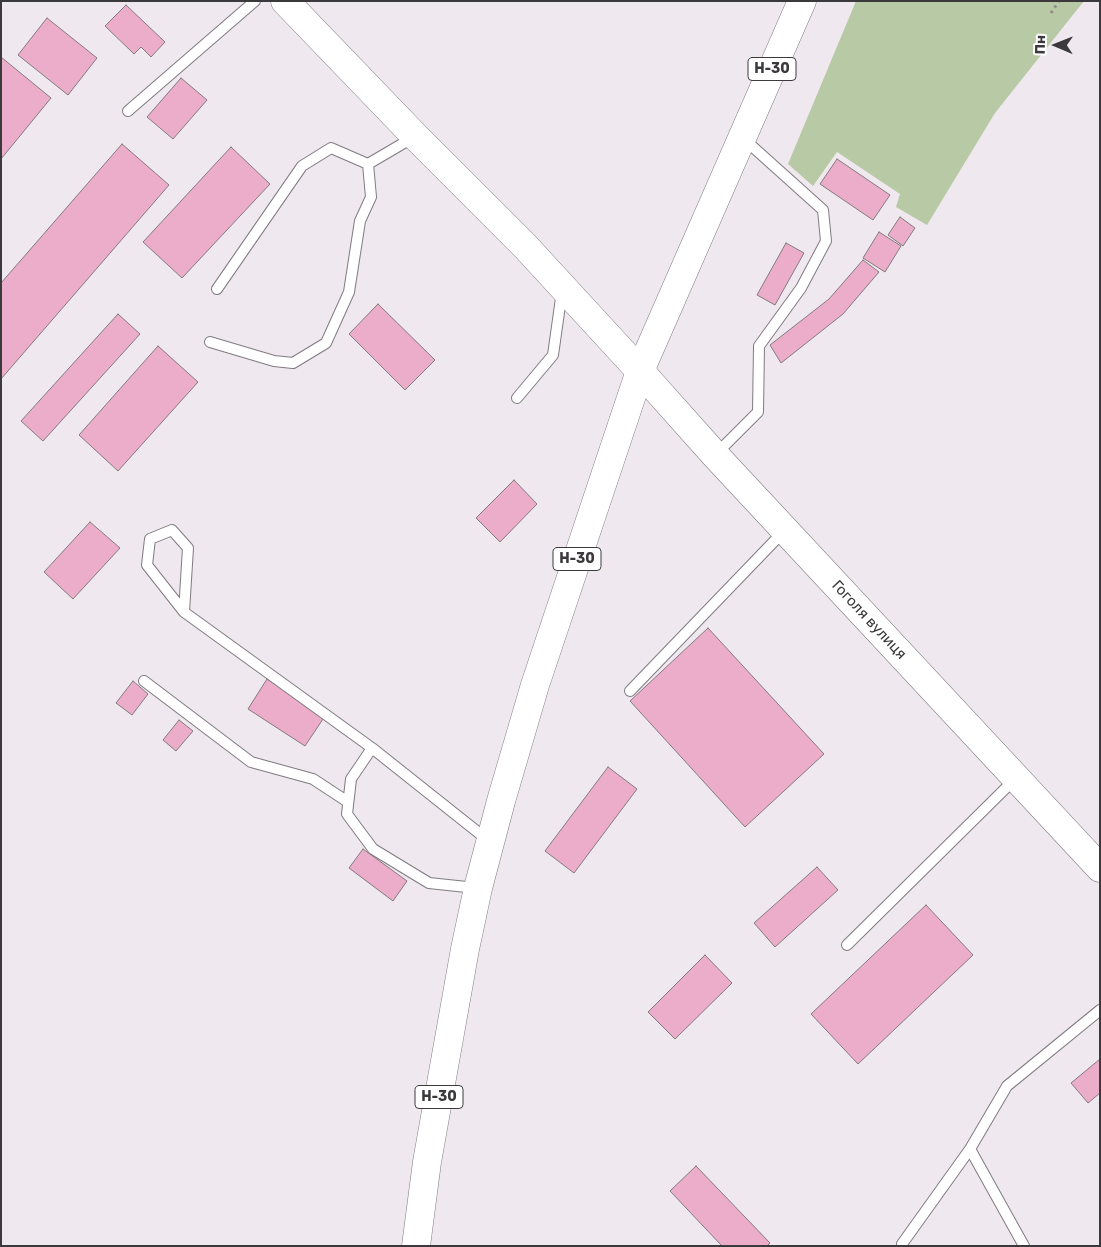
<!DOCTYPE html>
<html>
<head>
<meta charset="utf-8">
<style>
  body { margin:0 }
  #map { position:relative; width:1101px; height:1247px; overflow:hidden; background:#efe8ef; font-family:Rubik,sans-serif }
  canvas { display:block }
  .frame { position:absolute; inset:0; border:2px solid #3b393c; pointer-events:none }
  .north { position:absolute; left:1031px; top:20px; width:50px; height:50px; -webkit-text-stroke:4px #fff; paint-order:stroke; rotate:271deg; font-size:14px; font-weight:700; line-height:20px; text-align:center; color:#3b393c }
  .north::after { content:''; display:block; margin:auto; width:18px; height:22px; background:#3b393c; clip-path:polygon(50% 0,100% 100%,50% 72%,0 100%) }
</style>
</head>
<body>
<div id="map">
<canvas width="1101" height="1247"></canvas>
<div class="frame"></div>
<div class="north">Пн</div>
</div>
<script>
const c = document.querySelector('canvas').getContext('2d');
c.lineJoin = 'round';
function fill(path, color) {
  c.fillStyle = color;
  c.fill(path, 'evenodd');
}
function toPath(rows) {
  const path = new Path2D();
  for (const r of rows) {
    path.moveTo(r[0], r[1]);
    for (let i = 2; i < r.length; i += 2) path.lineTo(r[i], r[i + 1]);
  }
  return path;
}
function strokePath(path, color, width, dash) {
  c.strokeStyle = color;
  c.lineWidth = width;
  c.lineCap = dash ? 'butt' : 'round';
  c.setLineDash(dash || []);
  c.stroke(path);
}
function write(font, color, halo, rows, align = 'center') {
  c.font = font + ' Rubik,sans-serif';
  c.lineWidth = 4;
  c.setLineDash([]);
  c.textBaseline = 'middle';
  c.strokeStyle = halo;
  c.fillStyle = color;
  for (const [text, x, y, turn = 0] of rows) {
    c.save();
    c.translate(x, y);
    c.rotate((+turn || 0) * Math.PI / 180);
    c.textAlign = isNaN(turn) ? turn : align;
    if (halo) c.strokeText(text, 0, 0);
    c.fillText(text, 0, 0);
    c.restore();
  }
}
const green = toPath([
  [856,1,1084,1,995,113,927,225,896,207,900,194,837,152,813,186,788,164]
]);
const building = toPath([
  [126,5,165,42,151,57,141,47,134,54,105,26,126,5],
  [47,18,97,58,68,95,18,55,47,18],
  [1,57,51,98,1,159,1,57],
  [181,78,207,100,173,139,147,117,181,78],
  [122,144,169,185,1,379,1,283,122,144],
  [231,147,270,184,182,278,143,242,231,147],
  [837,159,890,195,873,220,820,184,837,159],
  [900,217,915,228,903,246,888,235,900,217],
  [879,232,901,246,885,272,863,258,879,232],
  [786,243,804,253,775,305,757,295,786,243],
  [863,260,879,272,843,314,781,363,770,345,829,299,863,260],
  [378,304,435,360,405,390,349,334,378,304],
  [118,314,140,334,43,441,21,421,118,314],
  [158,346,198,382,118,471,79,435,158,346],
  [514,480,537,504,500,542,476,518,514,480],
  [90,522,120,548,73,599,44,572,90,522],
  [708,628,824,754,745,827,630,701,708,628],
  [267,679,325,716,305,746,248,709,267,679],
  [133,681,148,694,132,715,116,703,133,681],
  [179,720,193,731,176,751,163,740,179,720],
  [608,767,637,789,574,873,545,851,608,767],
  [363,849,407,881,393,901,349,868,363,849],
  [817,867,838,890,775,947,754,923,817,867],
  [926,905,973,955,858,1064,811,1014,926,905],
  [705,955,732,983,675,1039,648,1012,705,955],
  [1100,1059,1100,1093,1088,1103,1071,1083,1100,1059],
  [696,1166,770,1243,767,1246,722,1246,670,1191,696,1166]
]);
const path = toPath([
  [1051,13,1059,1]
]);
const lane = toPath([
  [128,111,255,1],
  [217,289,302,166,331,148,368,164,414,137],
  [210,342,274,361,293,363,326,343,349,292,360,221,371,197,368,164],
  [517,398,553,355,562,291],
  [716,454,758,412,759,346,801,288,826,241,823,210,744,139],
  [184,612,188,548,172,530,150,539,147,565,184,612,372,748,489,841],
  [144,681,251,762,313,779,348,802],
  [630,691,785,530],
  [372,748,351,779,347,814,373,849,429,883,476,888],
  [847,945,1015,779],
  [902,1246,902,1244,970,1149],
  [1024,1246,970,1149,1007,1086,1100,1010]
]);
const secondary = toPath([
  [285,1,415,136,525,246,640,371,715,455,1100,868]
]);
const primary = toPath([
  [416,1246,427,1162,465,949,478,888,501,801,535,685,640,371,802,1]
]);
const shields = [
  [772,69,48],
  [577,559,48],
  [439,1097,48]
];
const shieldNames = [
  ["Н-30",772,69],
  ["Н-30",577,559],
  ["Н-30",439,1097]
];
const streetNames = [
  ["Гоголя вулиця",869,620,47]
];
fill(green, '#b8c9a5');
fill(building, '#ebadc9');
strokePath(building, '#837a7d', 1);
strokePath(lane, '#817b81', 12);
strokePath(secondary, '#817b81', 29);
strokePath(primary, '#817b81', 29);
strokePath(path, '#908b90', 3, [2.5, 4]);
strokePath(lane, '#fff', 10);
strokePath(secondary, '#fff', 28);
strokePath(primary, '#fff', 28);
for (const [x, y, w] of shields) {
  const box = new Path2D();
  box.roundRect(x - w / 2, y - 11.5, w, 23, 4);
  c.fillStyle = '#fff';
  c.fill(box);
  strokePath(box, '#3b393c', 1);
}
write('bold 14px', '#3b393c', null, shieldNames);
write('15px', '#3b393c', '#fff', streetNames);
</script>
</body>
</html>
